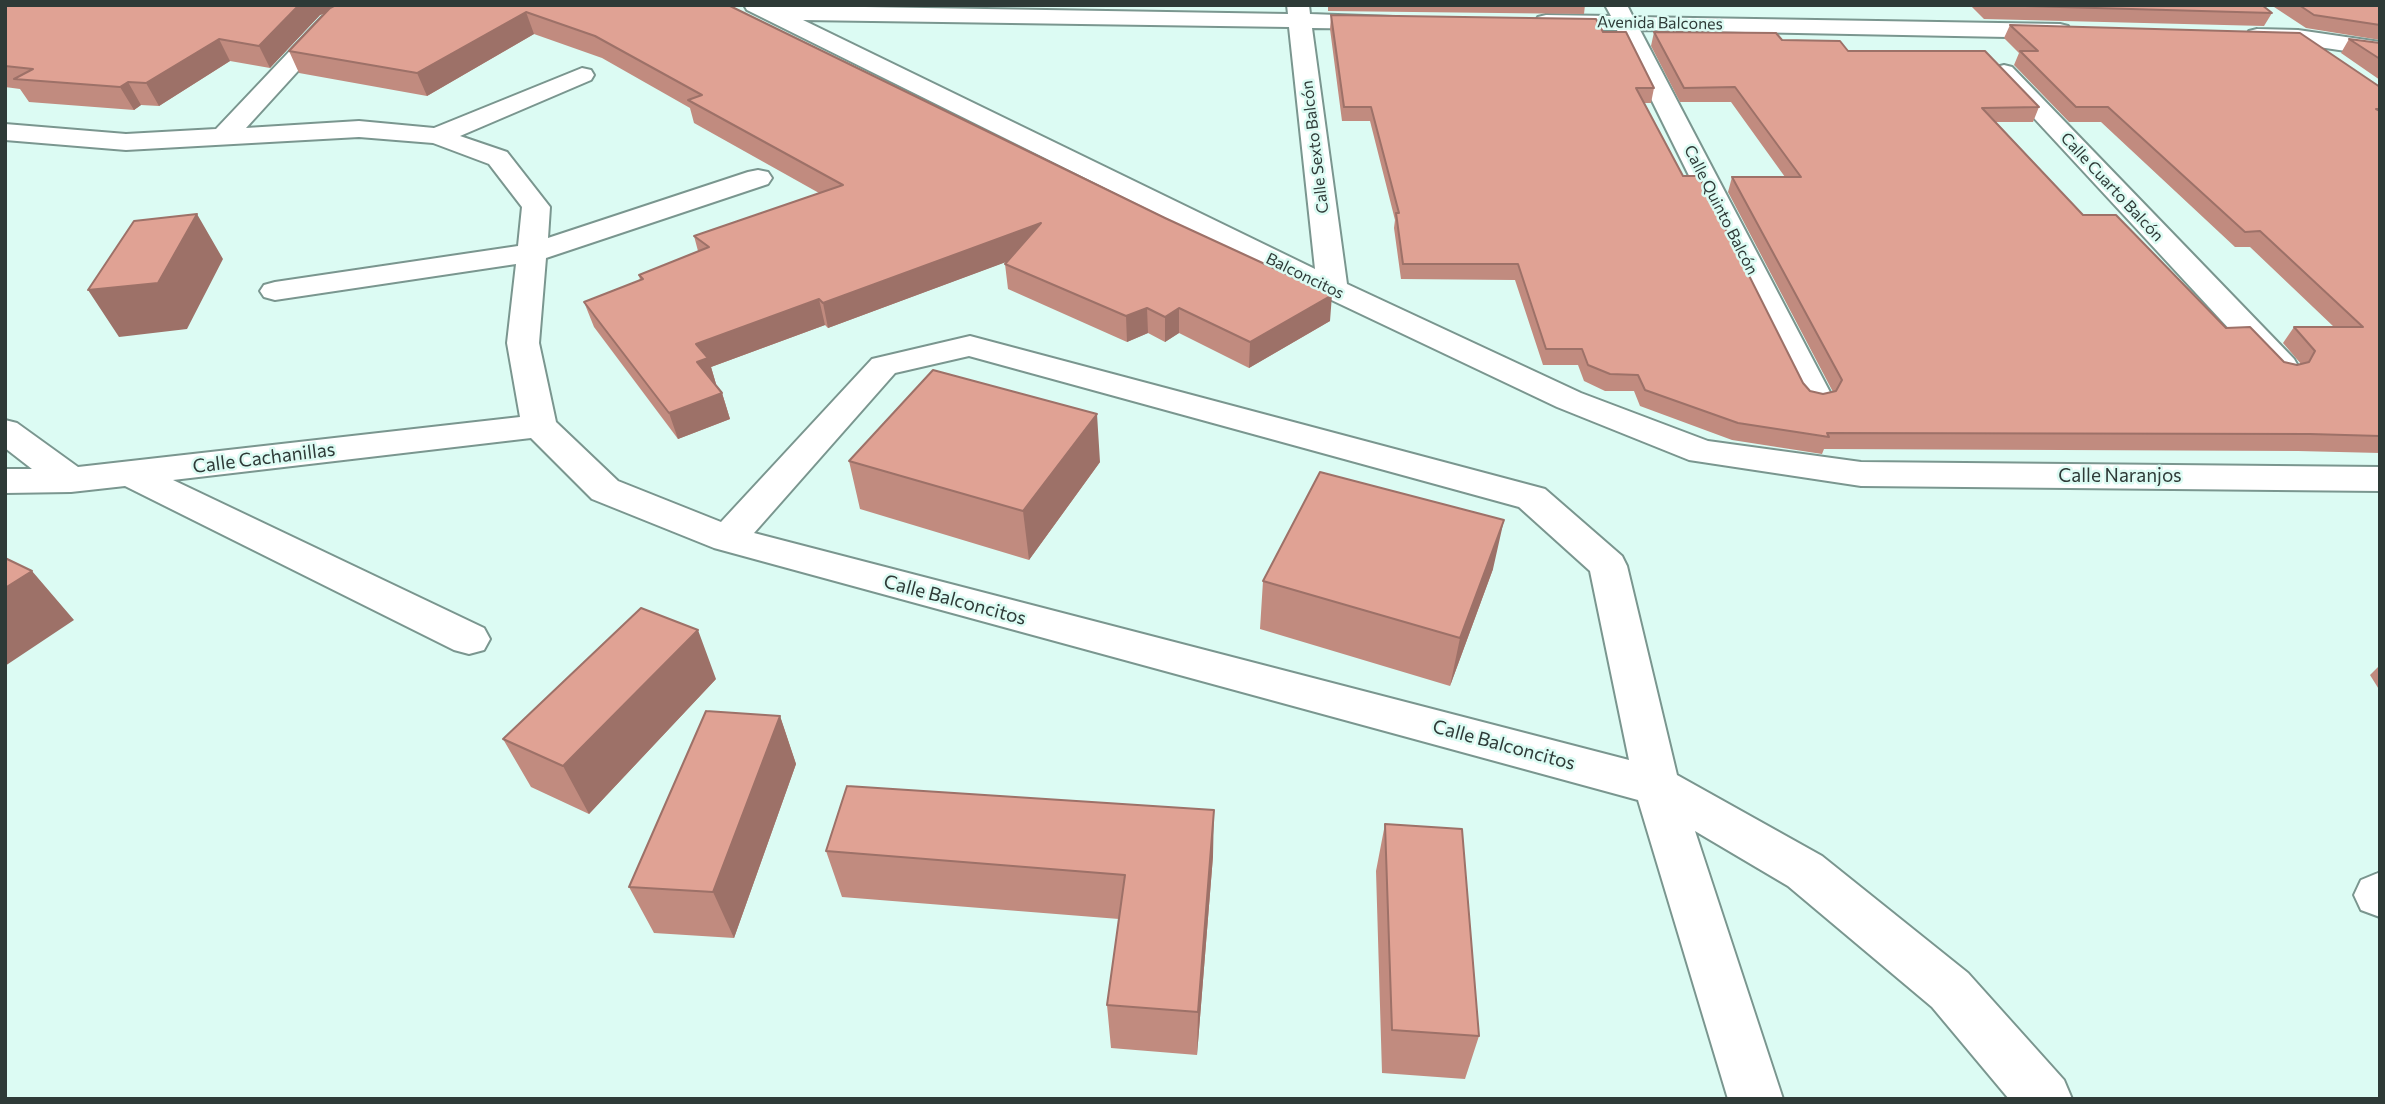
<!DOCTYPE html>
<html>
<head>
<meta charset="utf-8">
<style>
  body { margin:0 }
  #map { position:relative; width:2385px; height:1104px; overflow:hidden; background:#dcfbf3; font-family:Commissioner,sans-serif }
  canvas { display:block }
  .frame { position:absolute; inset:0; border:7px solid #2e3a37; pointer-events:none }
</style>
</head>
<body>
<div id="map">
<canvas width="2385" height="1104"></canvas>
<div class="frame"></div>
</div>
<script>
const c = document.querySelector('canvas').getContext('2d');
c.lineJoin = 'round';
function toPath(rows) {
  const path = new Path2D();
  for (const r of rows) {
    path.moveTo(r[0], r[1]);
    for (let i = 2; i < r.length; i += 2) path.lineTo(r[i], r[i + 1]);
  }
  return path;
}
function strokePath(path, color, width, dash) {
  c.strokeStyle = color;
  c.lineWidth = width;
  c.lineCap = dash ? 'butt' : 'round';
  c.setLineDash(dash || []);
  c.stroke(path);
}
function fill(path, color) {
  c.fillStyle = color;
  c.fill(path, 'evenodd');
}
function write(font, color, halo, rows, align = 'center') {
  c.font = font + ' Commissioner,sans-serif';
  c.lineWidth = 5;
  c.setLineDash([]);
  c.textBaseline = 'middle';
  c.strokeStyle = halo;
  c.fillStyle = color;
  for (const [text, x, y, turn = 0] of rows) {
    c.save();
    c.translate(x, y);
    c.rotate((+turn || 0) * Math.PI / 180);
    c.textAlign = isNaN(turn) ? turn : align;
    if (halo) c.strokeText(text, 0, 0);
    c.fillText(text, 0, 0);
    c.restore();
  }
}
const minor = toPath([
  [353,5,385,5,382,10,338,27,246,128,359,121,434,128,582,68,591,70,594,75,591,80,460,136,507,152,550,207,548,238,748,172,758,170,768,172,772,178,768,184,546,258,539,343,556,422,618,481,721,522,872,359,970,336,1545,489,1622,556,1627,566,1677,775,1822,856,1968,973,2064,1080,2072,1099,2009,1099,1932,1007,1788,886,1695,831,1783,1099,1728,1099,1638,800,714,548,592,499,531,438,173,480,484,628,490,639,484,650,469,654,454,650,125,486,71,492,5,493,5,469,32,469,5,448,5,420,17,423,78,467,520,417,507,343,516,264,275,300,264,297,260,291,264,285,275,282,518,246,522,207,489,164,433,143,359,137,126,150,5,140,5,124,126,134,216,129,322,17,353,5],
  [969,356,1519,507,1590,571,1629,760,754,533,895,373,969,356],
  [744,5,1288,14,1287,5,1309,5,1310,14,1393,17,1396,22,1393,27,1385,29,1312,28,1347,284,1581,393,1708,441,1861,462,2380,467,2380,491,1861,486,1689,460,1557,407,1321,295,747,10,744,5],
  [803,20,1289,27,1315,269,803,20],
  [1605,5,1627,5,1633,17,2060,24,2068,26,2071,31,2068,36,2060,38,1640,30,1833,398,1828,405,1816,408,1804,405,1799,398,1617,30,1546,29,1538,27,1535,22,1538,17,1546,15,1611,16,1605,5],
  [2257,29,2298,30,2380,42,2380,56,2298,44,2249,41,2246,36,2249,31,2257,29],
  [2004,65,2012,67,2294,359,2298,366,2294,373,2282,376,2270,373,1996,77,1992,72,1996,67,2004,65],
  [2378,873,2380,873,2380,917,2361,910,2354,895,2361,880,2378,873]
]);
const wall = toPath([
  [5,5,728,5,1330,321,1249,368,1179,333,1165,342,1148,333,1127,342,1008,289,1005,264,1008,261,828,328,825,325,711,367,716,384,715,384,722,393,730,419,678,439,594,327,584,302,640,280,639,275,698,251,694,236,819,193,694,123,690,108,602,58,534,34,427,96,299,73,289,51,324,14,320,15,270,68,230,61,159,106,141,105,134,110,29,102,20,89,5,87],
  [1328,5,1585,5,1584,14,1328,11],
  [1970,5,2262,5,2272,13,2264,26,1984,19],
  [2271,5,2380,5,2380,40,2306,28],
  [1331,15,1603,32,1654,88,1651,103,1644,103,1683,176,1803,383,1810,391,1823,394,1833,392,1728,192,1732,177,1785,177,1731,102,1680,102,1651,46,1654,32,1782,40,1848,51,2039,107,2033,122,1996,122,2083,215,2226,328,2284,362,2297,365,2301,364,2283,343,2294,327,2334,327,2250,247,2235,247,2101,122,2069,122,2014,65,2019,53,2004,38,2010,25,2380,87,2380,453,2298,451,1824,449,1822,454,1732,440,1640,406,1634,391,1605,391,1584,381,1578,365,1543,365,1515,280,1401,279,1394,228,1395,220,1370,121,1342,121,1330,29],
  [2349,39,2380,43,2380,80,2341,53],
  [849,461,1100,462,1029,560,860,509],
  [1493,569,1450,686,1260,629,1263,581],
  [2380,665,2380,691,2370,675],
  [716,679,589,814,531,787,503,739],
  [780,716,796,764,734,938,654,933,629,887],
  [1385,824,1479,1036,1465,1079,1382,1073,1376,871],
  [826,851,1213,856,1197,1055,1111,1048,1107,1005,1119,919,842,897]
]);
const shadedWall = toPath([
  [299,5,346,5,320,15,270,68,259,46],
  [526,12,534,34,427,96,417,73],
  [219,39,230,61,159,106,146,83],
  [128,82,141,105,134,110,120,87],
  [197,214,223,259,187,329,119,337,88,290],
  [1041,223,1044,248,828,328,823,303],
  [1332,295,1330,321,1249,368,1250,342],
  [819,299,825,325,711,367,716,384,705,388,697,362,696,344],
  [1147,308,1148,333,1127,342,1126,316],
  [1179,308,1179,333,1165,342,1165,317],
  [722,393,730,419,678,439,669,413],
  [1097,414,1100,462,1029,560,1023,511],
  [1504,520,1493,569,1450,686,1460,638],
  [32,571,74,620,5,666,5,588],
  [698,630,716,679,589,814,563,766],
  [780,716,796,764,734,938,713,892],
  [1214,810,1213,856,1197,1055,1198,1012]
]);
const building = toPath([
  [5,5,299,5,259,46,219,39,146,83,128,82,120,87,14,79,33,69,5,66,5,5],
  [336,5,728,5,1165,218,1332,295,1250,342,1179,308,1165,317,1147,308,1126,316,1005,264,1041,223,823,303,819,299,696,344,708,358,697,362,722,393,669,413,584,302,643,279,639,275,709,247,694,236,843,185,688,100,702,95,595,36,526,12,417,73,289,51,330,8,336,5],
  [1990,5,2262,5,2272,13,1990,5],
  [2299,5,2380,5,2380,25,2314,15,2299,5],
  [1331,15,1596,19,1603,32,1626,32,1654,88,1636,88,1683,176,1699,176,1803,383,1810,391,1823,394,1836,391,1842,380,1732,177,1801,177,1735,87,1684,88,1654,32,1776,33,1782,40,1840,41,1848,51,1985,51,2039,107,1982,108,2083,215,2116,215,2226,328,2250,327,2284,362,2297,365,2309,362,2315,351,2294,327,2363,327,2260,231,2245,232,2108,107,2076,107,2020,51,2038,51,2010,25,2300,33,2380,87,2380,109,2376,109,2380,111,2380,436,2310,434,1827,433,1829,437,1738,423,1645,390,1638,375,1610,374,1588,365,1582,349,1546,349,1518,264,1403,264,1396,213,1399,213,1371,107,1344,107,1331,15],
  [2349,39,2380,43,2380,59,2349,39],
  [197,214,158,283,88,290,134,221,197,214],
  [933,370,1097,414,1023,511,849,461,933,370],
  [1320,472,1504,520,1460,638,1263,581,1320,472],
  [5,558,32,571,5,588,5,558],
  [641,608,698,630,563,766,503,739,641,608],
  [706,711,780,716,713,892,629,887,706,711],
  [847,786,1214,810,1198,1012,1107,1005,1125,875,826,851,847,786],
  [1385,824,1462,829,1479,1036,1392,1030,1385,824]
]);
const farStreetnames = [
  ["Avenida Balcones",1660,23,1],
  ["Calle Sexto Balcón",1315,147,-97],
  ["Calle Cuarto Balcón",2112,187,47],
  ["Calle Quinto Balcón",1721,210,63],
  ["Balconcitos",1305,276,26]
];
const streetNames = [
  ["Calle Cachanillas",264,458,-7],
  ["Calle Naranjos",2120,476],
  ["Calle Balconcitos",955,600,15],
  ["Calle Balconcitos",1504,745,15]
];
strokePath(minor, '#7a968f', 4);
fill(minor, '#fff');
fill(wall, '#c18b7f');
fill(shadedWall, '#9d7168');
fill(building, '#e0a294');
strokePath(building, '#9d7168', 2);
write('16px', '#2e3a37', '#dcfbf3', farStreetnames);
write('19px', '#2e3a37', '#dcfbf3', streetNames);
</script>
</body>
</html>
